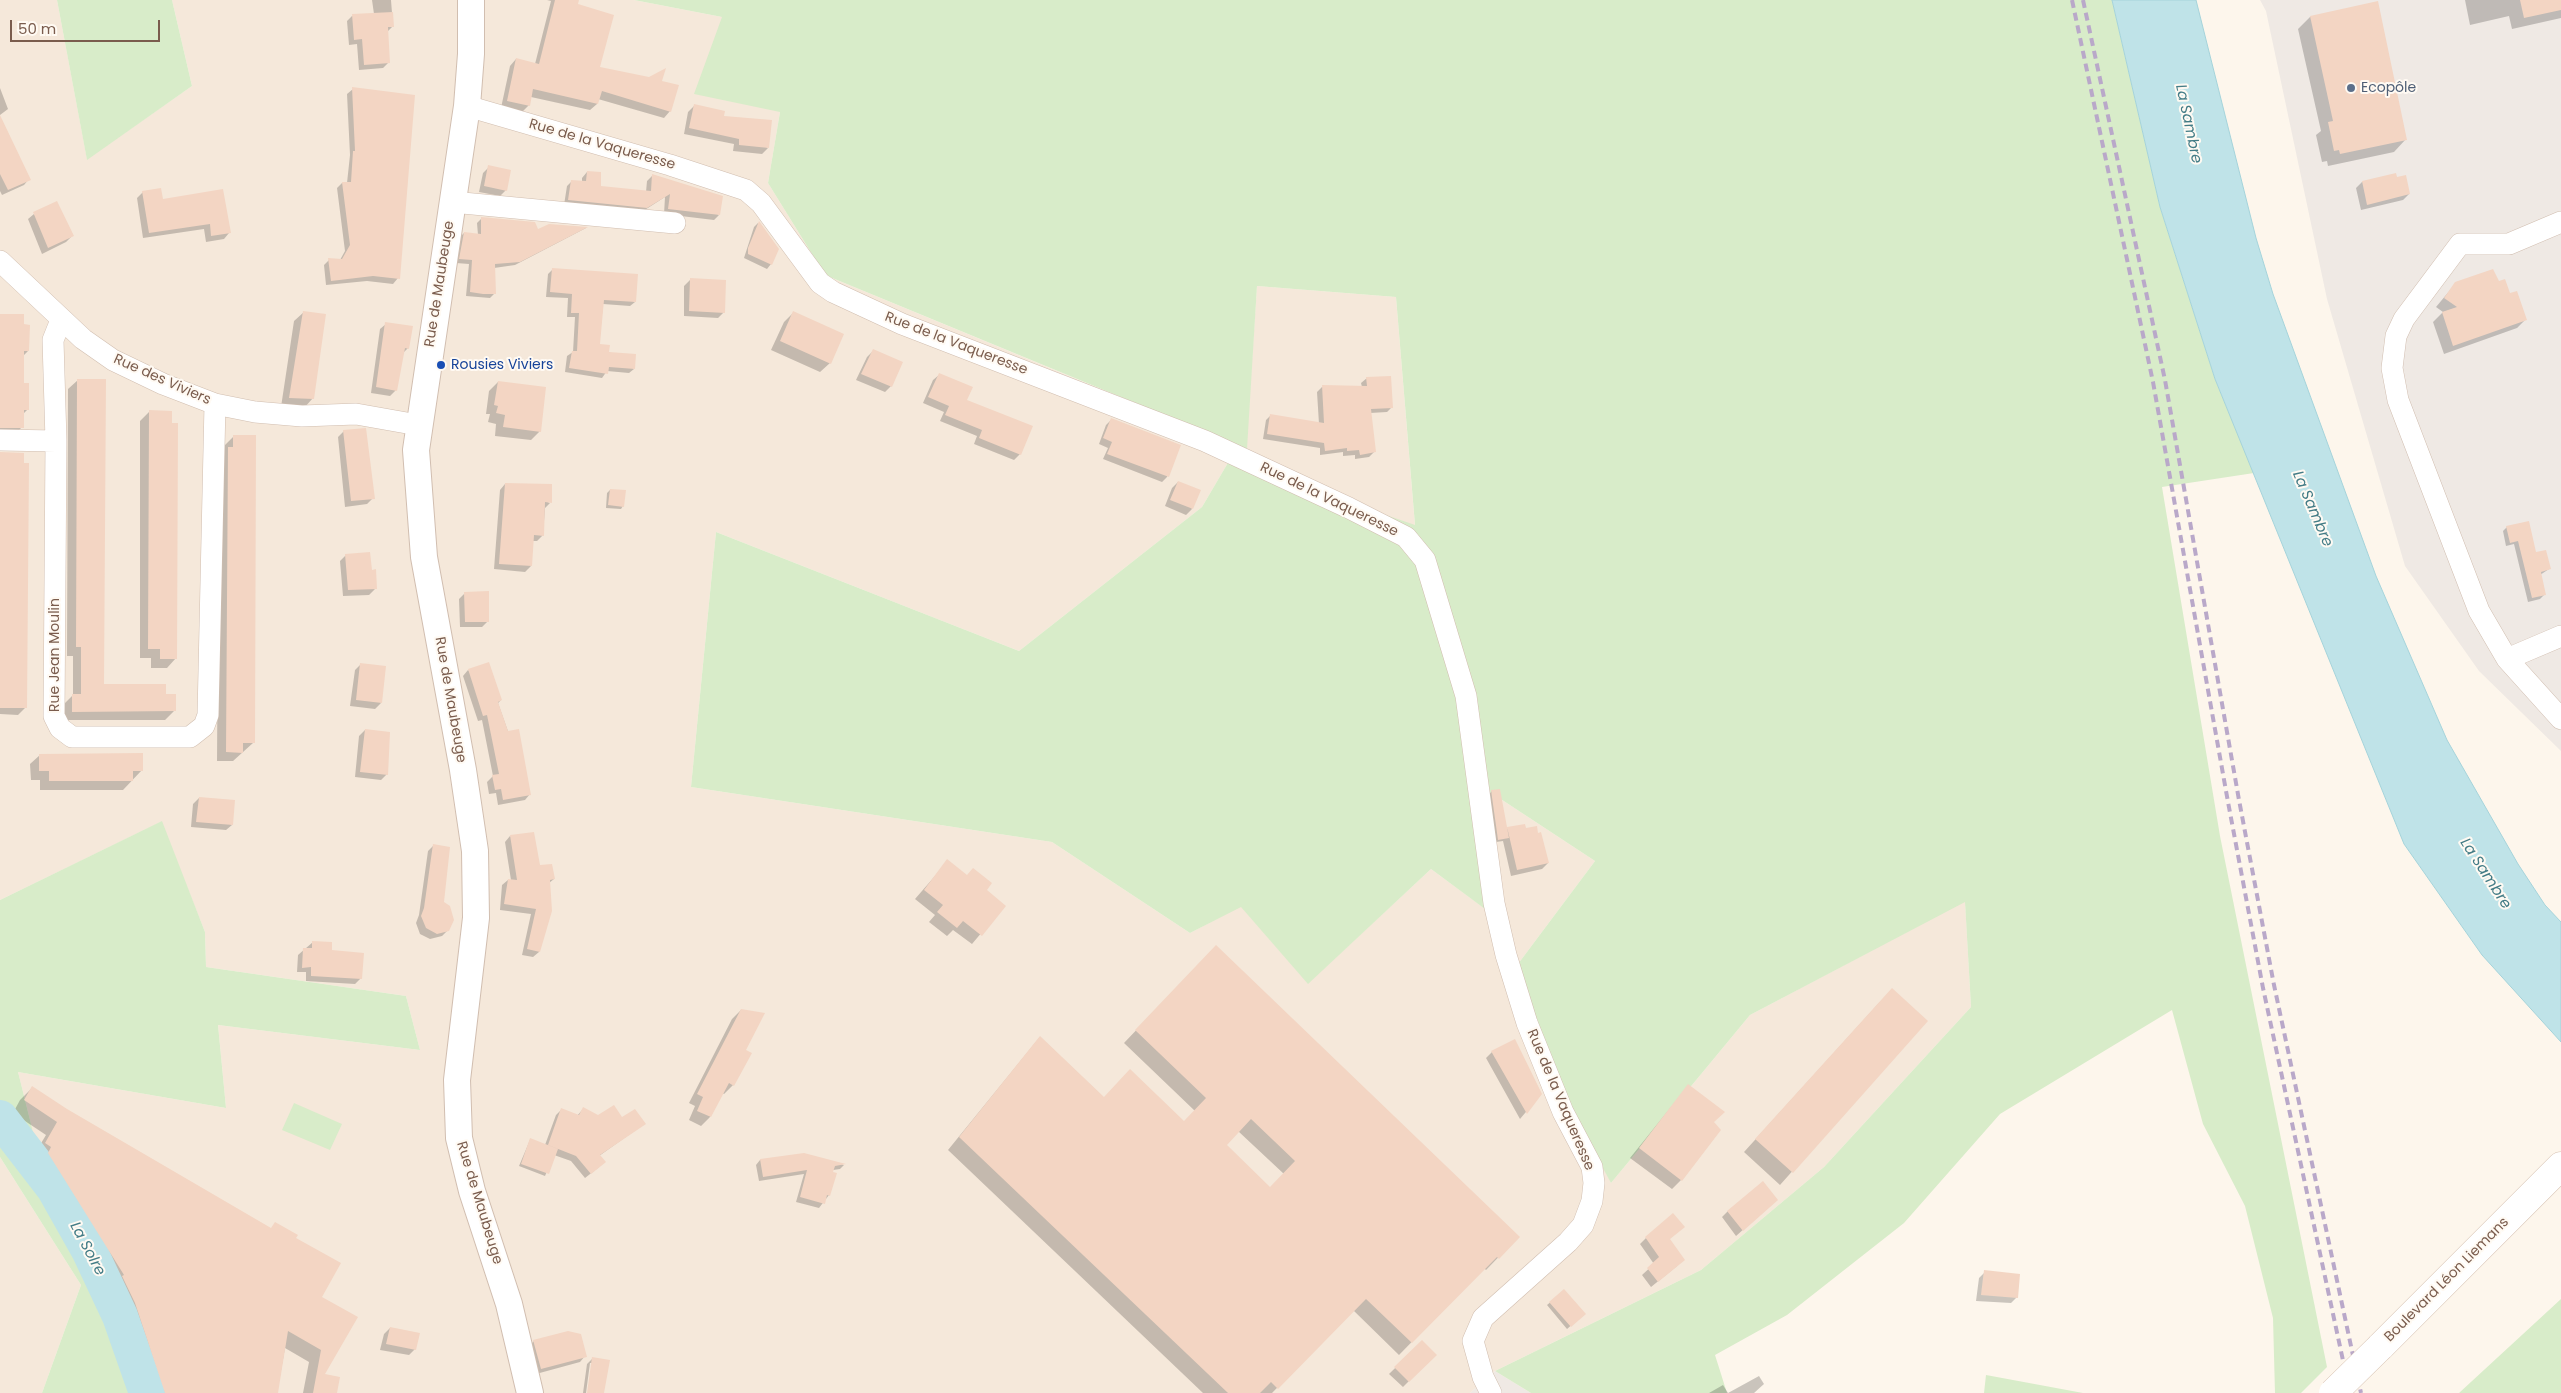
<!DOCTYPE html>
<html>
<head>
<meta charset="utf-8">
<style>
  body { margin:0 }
  #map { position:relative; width:2561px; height:1393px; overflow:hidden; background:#fdf6ec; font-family:Poppins,sans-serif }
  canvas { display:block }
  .scale { position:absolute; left:10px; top:20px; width:150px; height:22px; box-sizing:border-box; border:2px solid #7a5c4d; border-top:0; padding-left:6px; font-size:15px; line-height:18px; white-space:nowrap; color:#7a5c4d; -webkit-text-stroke:4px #fffaf3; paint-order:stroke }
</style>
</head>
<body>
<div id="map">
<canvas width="2561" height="1393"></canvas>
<div class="scale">50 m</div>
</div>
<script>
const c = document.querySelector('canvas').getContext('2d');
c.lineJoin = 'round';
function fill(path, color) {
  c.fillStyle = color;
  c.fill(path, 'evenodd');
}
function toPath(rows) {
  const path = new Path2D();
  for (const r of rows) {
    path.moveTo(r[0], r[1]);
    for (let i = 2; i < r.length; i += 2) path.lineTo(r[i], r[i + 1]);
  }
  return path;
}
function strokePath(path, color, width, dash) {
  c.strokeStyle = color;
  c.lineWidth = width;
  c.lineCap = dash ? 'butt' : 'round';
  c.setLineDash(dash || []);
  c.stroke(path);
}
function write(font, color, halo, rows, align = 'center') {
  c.font = font + ' Poppins,sans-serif';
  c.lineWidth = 4;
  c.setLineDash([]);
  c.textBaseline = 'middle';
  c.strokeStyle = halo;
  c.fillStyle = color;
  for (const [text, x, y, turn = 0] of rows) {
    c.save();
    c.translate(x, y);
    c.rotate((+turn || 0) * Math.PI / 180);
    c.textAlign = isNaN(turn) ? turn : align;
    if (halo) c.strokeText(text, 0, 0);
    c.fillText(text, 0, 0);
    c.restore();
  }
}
const residential = toPath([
  [0,0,57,0,87,159,192,86,172,0,634,0,722,17,780,112,768,183,825,275,1246,449,1257,286,1396,297,1415,526,1229,461,1202,507,1019,651,716,532,691,787,1052,842,1190,933,1241,906,1308,983,1431,869,1484,908,1487,790,1595,861,1518,964,1611,1183,1750,1015,1965,901,1971,1007,1824,1167,1701,1270,1495,1371,1470,1393,157,1393,121,1286,33,1132,18,1072,226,1108,218,1025,420,1050,406,996,206,967,205,932,161,822,0,900],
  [0,1157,81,1285,42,1393,0,1393]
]);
const industrial = toPath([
  [2260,0,2561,0,2561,751,2479,671,2405,566,2327,299,2266,11],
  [1495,1371,1531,1393,1470,1393]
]);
const green = toPath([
  [57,0,172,0,192,86,87,160],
  [634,0,2112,0,2160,207,2215,379,2254,473,2162,487,2220,836,2327,1367,2301,1393,2275,1393,2273,1318,2245,1206,2203,1124,2172,1010,2000,1114,1904,1223,1787,1315,1715,1355,1727,1393,1531,1393,1495,1371,1701,1270,1824,1167,1971,1007,1965,902,1750,1015,1611,1183,1551,1072,1518,964,1595,861,1487,790,1485,909,1431,869,1308,984,1241,907,1190,933,1052,842,691,787,716,532,1019,651,1202,507,1229,461,1415,525,1396,297,1257,286,1247,449,825,275,768,183,780,112,694,94,722,17],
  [162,821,205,932,206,967,406,996,420,1050,218,1025,226,1108,18,1072,33,1132,121,1286,157,1393,42,1393,81,1285,0,1157,0,900],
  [294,1103,342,1124,330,1150,282,1130],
  [2561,1299,2561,1393,2459,1393],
  [1986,1375,2083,1393,1984,1393]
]);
const water = toPath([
  [2112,0,2196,0,2256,238,2273,294,2376,576,2447,740,2518,864,2545,905,2561,922,2561,1042,2482,955,2404,844,2215,379,2160,207,2112,0]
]);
const shadow = toPath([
  [372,0,391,0,393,26,387,32,388,63,383,68,359,70,357,44,349,45,347,21,352,16,374,14],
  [547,0,577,0,576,5,599,68,661,82,670,111,664,118,598,99,597,104,590,110,531,97,529,105,522,112,501,108,510,66,516,59,535,64,551,1],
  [2465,0,2561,0,2561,18,2512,29,2509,16,2470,25],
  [2377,2,2406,139,2394,152,2328,166,2327,161,2322,162,2316,135,2321,131,2298,29,2310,17],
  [0,88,8,109,0,115],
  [353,89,398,278,393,284,367,281,326,285,324,265,329,260,340,260,345,251,337,188,342,183,347,183,350,155,347,94],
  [694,106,768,148,762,154,733,151,734,144,684,134,688,112],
  [0,117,29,179,24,185,2,195,0,191],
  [489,167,506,190,500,196,479,192,483,173],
  [587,172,600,187,646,192,647,181,652,176,719,215,714,220,664,214,665,197,640,213,564,205,567,186,572,181,582,182,582,178],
  [2395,175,2409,194,2403,200,2361,210,2356,188,2362,182],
  [143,192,162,200,229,233,224,239,206,242,204,229,143,238,137,198],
  [34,214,72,236,66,242,42,254,28,219],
  [481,219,537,231,549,225,586,228,515,265,494,268,494,294,490,298,466,296,469,264,456,263,460,237,464,233,478,235,477,223],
  [758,223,771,264,767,269,744,258,754,227],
  [553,269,635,302,630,306,603,304,599,345,634,369,629,373,607,371,602,378,565,372,567,356,573,352,575,317,567,317,568,298,546,297,548,274],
  [690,280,724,312,718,318,684,316,684,286],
  [2456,283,2498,283,2526,319,2517,328,2444,354,2433,322,2443,312,2436,307],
  [304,312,313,398,304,408,281,407,294,321],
  [793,313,830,363,820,372,771,350,784,322],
  [0,316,23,326,28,351,23,356,22,384,28,409,22,415,22,427,16,433,0,433],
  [386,324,408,348,403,353,396,390,390,396,371,393,380,329],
  [873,351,891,386,885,392,856,380,867,357],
  [939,375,1020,454,1014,460,974,444,977,436,940,421,944,412,923,403,933,380],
  [1367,378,1392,407,1387,412,1370,413,1375,451,1369,457,1355,459,1355,455,1343,456,1343,452,1320,455,1320,448,1263,439,1266,420,1271,415,1319,424,1317,392,1322,387,1362,387,1361,383],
  [78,380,103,685,165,695,174,711,165,720,63,720,63,705,73,695,73,656,67,656,68,389],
  [498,382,540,431,531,440,495,436,496,424,488,422,490,414,486,414,489,391],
  [149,412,176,658,167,668,151,668,151,658,140,658,140,421],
  [1111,420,1179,446,1167,477,1162,482,1103,459,1108,448,1099,444,1106,425],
  [344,431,373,498,367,504,345,507,338,437],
  [234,436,253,743,233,761,217,761,219,458,225,445],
  [0,454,26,707,18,715,0,714],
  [1178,482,1192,509,1186,515,1165,506,1172,488],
  [505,484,550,503,545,508,543,535,537,541,533,541,531,566,525,572,494,569,500,490],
  [610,490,623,506,621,509,606,508,607,493],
  [2507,527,2549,569,2540,575,2544,595,2540,599,2528,602,2514,544,2506,546,2503,531],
  [346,555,370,571,375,589,369,595,343,596,340,561],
  [465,593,488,621,482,627,460,627,459,599],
  [361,664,381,703,375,709,350,706,355,670],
  [468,670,501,700,498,703,530,794,525,800,498,805,496,793,489,794,487,782,493,776,482,720,478,721,463,676],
  [365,730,387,774,381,780,355,777,359,736],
  [40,755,142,770,123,790,40,790,40,780,31,780,30,764],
  [1492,791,1506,830,1508,828,1548,863,1542,869,1511,876,1503,841,1496,842,1489,794],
  [199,798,232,825,226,830,191,827,193,804],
  [510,836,554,879,549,883,551,906,539,952,533,957,522,955,531,914,500,910,502,885,508,880,511,880,505,842],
  [433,846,448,930,442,936,430,939,420,934,416,923,419,915,428,851],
  [948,861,1004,906,972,944,953,930,947,936,929,922,935,915,915,899],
  [313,942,330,952,361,978,355,984,306,981,306,972,297,972,298,955],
  [1204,959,1518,1237,1486,1270,1484,1268,1399,1355,1353,1310,1272,1393,1203,1393,948,1150,1040,1037,1104,1098,1184,1123,1195,1111,1124,1043],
  [1238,1131,1284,1174,1270,1188,1225,1146],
  [1880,1002,1926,1021,1780,1185,1744,1152],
  [741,1010,745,1051,733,1085,724,1094,722,1093,710,1117,701,1126,689,1120,695,1106,689,1103,732,1019],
  [1492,1052,1541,1094,1520,1119,1486,1058],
  [1688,1086,1713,1122,1681,1180,1672,1189,1630,1158],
  [32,1088,66,1110,270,1229,294,1239,321,1297,323,1375,336,1393,303,1393,309,1362,285,1348,277,1393,148,1393,124,1315,110,1290,112,1288,36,1165,40,1160,34,1155,46,1135,13,1113,20,1100],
  [583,1109,599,1117,622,1118,644,1124,599,1156,599,1167,585,1178,571,1161,554,1155,545,1176,519,1166,530,1140,545,1145,556,1115,561,1110,577,1116],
  [804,1154,844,1165,840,1169,833,1170,829,1195,819,1208,796,1202,804,1174,759,1181,756,1165,760,1160],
  [1771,1205,1736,1236,1722,1217,1728,1211],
  [1646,1238,1668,1240,1677,1266,1651,1287,1642,1275,1654,1264,1640,1244],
  [1985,1272,2017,1297,2011,1303,1976,1301,1979,1278],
  [1564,1291,1584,1314,1567,1329,1547,1305],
  [390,1328,415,1349,409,1355,380,1350,384,1334],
  [534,1341,585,1356,580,1362,536,1374,528,1347],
  [1422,1342,1435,1355,1403,1387,1389,1374],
  [593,1358,602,1393,588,1393,593,1363,590,1363,586,1393,583,1393,587,1364],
  [1759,1376,1764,1384,1754,1393,1728,1393],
  [1723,1385,1728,1393,1709,1393]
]);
const river = toPath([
  [0,1118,54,1188,90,1252,120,1316,147,1393]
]);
const building = toPath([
  [555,0,579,0,578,4,614,15,600,67,649,77,666,68,662,81,679,85,671,112,602,91,598,104,533,89,530,106,507,101,516,58,539,64],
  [2520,0,2561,0,2561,10,2524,18],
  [2378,1,2407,140,2340,154,2339,150,2334,151,2328,122,2333,121,2310,16],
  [393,12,394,27,388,27,390,63,364,65,362,39,354,40,352,14],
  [352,87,415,95,400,279,373,276,331,281,328,258,342,259,350,245,342,182,351,182,353,151,355,151],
  [694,104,725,111,724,116,772,120,769,148,739,145,739,139,689,128],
  [0,115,31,180,8,190,0,174],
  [488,165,511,170,507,191,484,186],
  [587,171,601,172,601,186,651,191,652,174,723,196,720,215,668,209,670,194,647,208,568,200,571,180,586,181],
  [2396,173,2397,177,2406,175,2410,194,2367,205,2362,181],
  [161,188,163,199,223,189,231,233,211,236,210,224,149,233,142,191],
  [57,201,74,236,48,248,33,212],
  [481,217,535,222,538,229,549,224,588,227,520,262,495,264,496,294,483,294,470,292,472,260,459,259,464,232,481,234],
  [759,221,779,249,772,265,748,254,748,248],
  [552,268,638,274,636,302,604,300,600,344,610,345,609,352,636,354,635,369,609,367,608,374,569,368,572,351,577,351,579,313,571,313,572,294,550,292],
  [2493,269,2499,281,2505,279,2510,293,2517,291,2527,320,2453,346,2442,312,2457,307,2444,298,2455,282],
  [690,278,726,280,725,313,689,311],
  [303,311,326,314,314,399,289,398],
  [793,311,844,334,831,364,780,341],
  [0,314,24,314,24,324,30,325,29,351,24,351,24,383,29,383,29,410,24,410,24,428,0,428],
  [385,322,413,326,409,349,405,348,397,391,376,387],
  [873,349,903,362,892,387,861,374],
  [939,373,973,387,967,400,1033,426,1021,455,979,438,982,430,945,415,949,406,928,397],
  [1391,376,1393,408,1371,409,1376,452,1360,455,1359,450,1347,451,1347,448,1325,451,1324,443,1267,434,1270,414,1324,423,1322,385,1367,386,1366,377],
  [77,379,106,379,104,684,166,684,166,694,176,694,176,711,72,712,72,694,81,694,81,647,76,647],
  [498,381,546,387,541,432,503,427,505,415,496,413,498,406,494,405],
  [149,410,172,411,172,423,178,423,177,659,160,659,160,649,148,649],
  [1111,418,1181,445,1169,477,1107,454,1112,442,1103,438],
  [366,428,375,499,351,501,343,430],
  [233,435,256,435,255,743,243,743,243,753,226,752,228,447,233,447],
  [0,452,24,453,24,463,29,463,27,708,0,708],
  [1178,481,1201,490,1193,509,1170,500],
  [505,483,552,484,552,503,545,502,544,536,534,535,532,566,499,564],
  [610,489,626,490,624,507,608,505],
  [2529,521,2536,552,2546,550,2551,569,2541,572,2546,595,2532,598,2518,541,2510,543,2506,526],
  [370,552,372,570,376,569,377,589,348,590,345,554],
  [489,591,489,622,465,622,464,592],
  [489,662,502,700,498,702,508,731,519,729,531,795,503,800,501,789,495,790,492,775,499,774,487,715,483,716,468,669],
  [360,663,386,666,382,703,356,700],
  [365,729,390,732,388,775,360,772],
  [143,753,143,771,133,771,133,781,49,781,49,771,39,771,39,754],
  [1500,789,1509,838,1498,840,1491,790],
  [199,797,235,800,233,825,196,822],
  [1525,824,1526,828,1537,826,1538,833,1541,832,1549,863,1517,870,1507,827],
  [534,832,540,865,552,864,555,879,550,880,552,911,540,952,527,949,536,909,504,904,508,879,517,880,510,835],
  [433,844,450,847,444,902,450,906,454,920,449,931,437,934,426,928,421,916,424,908],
  [947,859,967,875,973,868,992,883,987,890,1006,906,982,936,963,921,957,928,937,912,943,905,924,890],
  [312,941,332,942,332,950,364,953,362,979,311,976,311,967,302,968,303,948,312,948],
  [1216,945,1520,1237,1499,1259,1497,1257,1412,1343,1366,1299,1278,1389,1271,1382,1260,1393,1228,1393,959,1137,1040,1036,1104,1097,1130,1069,1184,1121,1206,1098,1135,1030],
  [1251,1119,1295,1161,1270,1187,1227,1145],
  [1892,988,1928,1021,1793,1173,1755,1139],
  [741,1009,765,1013,746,1050,752,1053,734,1086,729,1083,711,1117,697,1111,703,1097,697,1094],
  [1515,1039,1542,1094,1527,1114,1491,1051],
  [1688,1084,1725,1112,1714,1122,1721,1130,1682,1181,1639,1148],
  [32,1086,67,1109,271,1228,275,1222,298,1235,296,1238,341,1263,322,1297,358,1317,325,1374,340,1377,337,1393,313,1393,321,1350,288,1331,278,1393,165,1393,135,1303,122,1276,124,1275,48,1153,51,1147,45,1143,57,1122,24,1100],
  [614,1105,622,1117,635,1109,646,1124,600,1155,606,1162,591,1174,576,1156,548,1145,561,1108,579,1115,583,1107,598,1115],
  [530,1138,558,1149,549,1174,521,1164],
  [804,1153,846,1164,835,1166,833,1172,837,1173,830,1196,827,1195,825,1204,800,1197,807,1170,763,1177,760,1159],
  [1763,1181,1778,1200,1743,1231,1727,1211],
  [1673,1213,1685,1227,1670,1239,1685,1260,1658,1282,1647,1268,1659,1257,1645,1237],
  [1984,1270,2020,1274,2018,1298,1981,1295],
  [1564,1289,1586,1314,1571,1327,1549,1302],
  [390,1327,420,1333,416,1350,386,1344],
  [568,1331,581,1334,587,1357,541,1369,533,1340],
  [1422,1340,1437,1355,1409,1382,1394,1367],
  [592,1357,610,1360,604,1393,587,1393]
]);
const minor = toPath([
  [467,106,670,165,746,190,761,203,820,283,833,292,902,324,1205,441,1349,508,1406,537,1425,560,1466,696,1494,903,1506,955,1527,1023,1563,1112,1592,1167,1594,1183,1592,1201,1583,1225,1568,1242,1483,1318,1473,1341,1483,1377,1491,1393],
  [452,202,675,223],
  [2561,222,2509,244,2460,244,2404,319,2396,336,2392,368,2398,400,2479,611,2507,659,2561,719],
  [0,261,83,339,113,360,163,384,215,404,255,412,302,416,356,414,418,425],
  [61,320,53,340,56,441,54,716,60,728,72,737,190,737,204,726,208,715,215,404],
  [0,440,56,441],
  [2507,659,2561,636]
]);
const tertiary = toPath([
  [471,0,471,54,467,106,416,450,424,557,463,770,475,851,476,918,457,1080,459,1138,472,1191,509,1304,530,1393]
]);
const secondary = toPath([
  [2380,1347,2561,1166]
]);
const rail = toPath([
  [2072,0,2153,382,2228,802,2263,988,2350,1393],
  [2083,0,2165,380,2239,800,2274,985,2361,1393]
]);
const secondaryBridge = toPath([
  [2333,1393,2380,1347]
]);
const markers = [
  [2351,88,5,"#5c6f8a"],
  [441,365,5,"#1a4fb4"]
];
const serviceNames = [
  ["Ecopôle",2361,88]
];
const streetNames = [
  ["Rue de la Vaqueresse",602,145,16],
  ["Rue de Maubeuge",440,284,-81],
  ["Rue de la Vaqueresse",956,344,21],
  ["Rue des Viviers",162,380,24],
  ["Rue de la Vaqueresse",1329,500,26],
  ["Rue Jean Moulin",55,655,-90],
  ["Rue de Maubeuge",450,700,80],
  ["Rue de la Vaqueresse",1560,1100,67],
  ["Rue de Maubeuge",479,1203,73],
  ["Boulevard Léon Liemans",2447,1280,-45]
];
const transitNames = [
  ["Rousies Viviers",451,365]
];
const waterNames = [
  ["La Sambre",2188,124,78],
  ["La Sambre",2312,509,67],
  ["La Sambre",2485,874,57],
  ["La Solre",87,1249,62]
];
fill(residential, '#f5e8da');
fill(industrial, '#efe9e4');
fill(green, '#d8ecc9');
fill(water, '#bfe3e8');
strokePath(water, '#a5d3da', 1);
fill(shadow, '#0003');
strokePath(river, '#bfe3e8', 36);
fill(building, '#f3d5c3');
strokePath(minor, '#d1beb0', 22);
strokePath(tertiary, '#d1beb0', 28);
strokePath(secondary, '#d6c0b0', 29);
strokePath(minor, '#fff', 21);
strokePath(tertiary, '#fff', 26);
strokePath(secondary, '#fff', 28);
strokePath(rail, '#b9a8c9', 4, [8, 5]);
strokePath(secondaryBridge, '#d6c0b0', 29, []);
strokePath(secondaryBridge, '#fff', 28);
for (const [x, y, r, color] of markers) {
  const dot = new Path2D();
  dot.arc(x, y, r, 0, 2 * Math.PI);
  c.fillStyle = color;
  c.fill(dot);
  strokePath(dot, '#fffaf3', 2);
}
write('14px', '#4e5e75', '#fffaf3', serviceNames, 'left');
write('14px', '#7a5c4d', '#fffaf3', streetNames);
write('14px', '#164399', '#fffaf3', transitNames, 'left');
write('italic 15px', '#437c86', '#fffaf3', waterNames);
</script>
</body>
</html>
